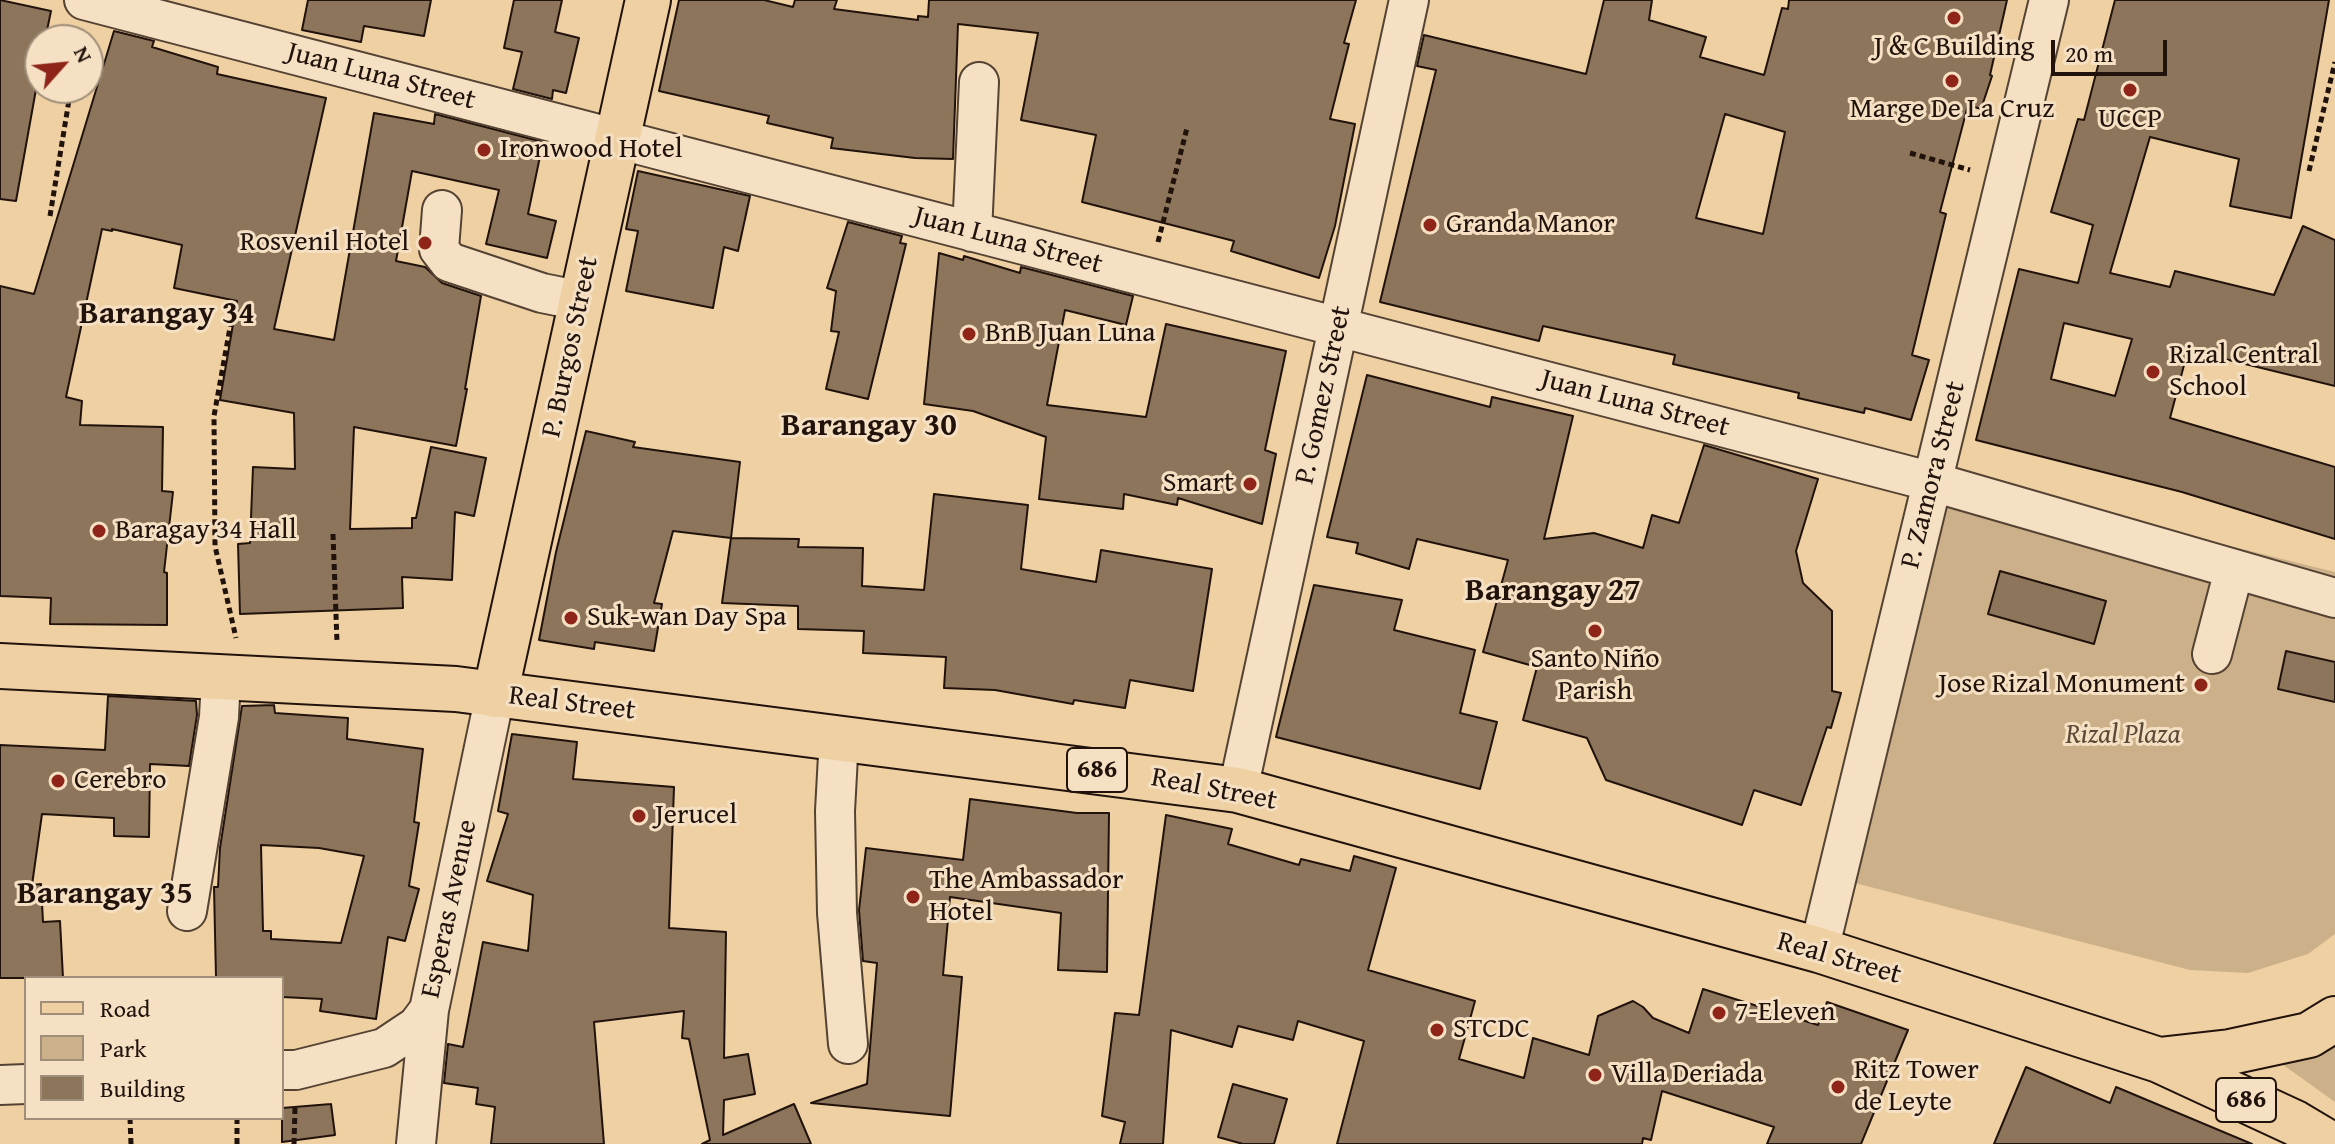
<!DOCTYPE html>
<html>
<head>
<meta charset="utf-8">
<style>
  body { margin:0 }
  #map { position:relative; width:2335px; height:1144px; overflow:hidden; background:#efd0a3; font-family:"Gentium Book Plus",serif }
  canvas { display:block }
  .legend { position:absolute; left:24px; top:976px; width:260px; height:144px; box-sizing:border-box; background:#f5e0c3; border:2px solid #a08e7a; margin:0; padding:10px 14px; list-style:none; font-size:24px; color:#21120c }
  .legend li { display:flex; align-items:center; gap:16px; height:40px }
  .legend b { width:40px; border:2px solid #a08e7a }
  .north { position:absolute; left:24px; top:24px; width:80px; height:80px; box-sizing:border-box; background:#f5e0c3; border:2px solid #a08e7a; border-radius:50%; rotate:63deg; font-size:22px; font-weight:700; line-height:32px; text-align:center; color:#21120c }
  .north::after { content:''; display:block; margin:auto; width:28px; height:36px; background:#8f2418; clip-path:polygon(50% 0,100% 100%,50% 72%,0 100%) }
  .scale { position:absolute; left:2051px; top:40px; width:116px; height:36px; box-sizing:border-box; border:4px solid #21120c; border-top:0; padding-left:10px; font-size:24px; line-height:28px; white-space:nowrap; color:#21120c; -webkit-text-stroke:6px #f5e0c3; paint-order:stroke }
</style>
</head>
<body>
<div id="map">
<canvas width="2335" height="1144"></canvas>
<ul class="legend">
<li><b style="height:10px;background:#efd0a3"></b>Road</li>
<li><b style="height:22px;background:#ccb089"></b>Park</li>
<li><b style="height:22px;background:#8c755b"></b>Building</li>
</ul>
<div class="north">N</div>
<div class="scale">20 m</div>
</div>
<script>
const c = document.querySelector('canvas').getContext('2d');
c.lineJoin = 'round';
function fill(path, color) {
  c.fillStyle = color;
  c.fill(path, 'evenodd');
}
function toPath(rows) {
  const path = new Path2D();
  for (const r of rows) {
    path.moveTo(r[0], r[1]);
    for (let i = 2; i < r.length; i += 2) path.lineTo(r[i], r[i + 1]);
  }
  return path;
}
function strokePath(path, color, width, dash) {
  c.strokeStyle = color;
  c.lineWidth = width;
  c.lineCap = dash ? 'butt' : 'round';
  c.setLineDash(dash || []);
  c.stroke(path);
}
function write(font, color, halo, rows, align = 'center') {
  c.font = font + ' "Gentium Book Plus",serif';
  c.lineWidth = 6;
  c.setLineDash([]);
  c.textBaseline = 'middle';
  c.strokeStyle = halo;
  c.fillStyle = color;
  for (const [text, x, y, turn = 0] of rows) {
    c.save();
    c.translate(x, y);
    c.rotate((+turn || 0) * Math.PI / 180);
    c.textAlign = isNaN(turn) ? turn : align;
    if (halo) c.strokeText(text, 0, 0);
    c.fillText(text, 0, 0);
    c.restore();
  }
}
const green = toPath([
  [1951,477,2335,572,2335,934,2308,954,2248,973,2190,970,1851,882],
  [2335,1044,2335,1102,2282,1064,2320,1052]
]);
const building = toPath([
  [0,0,51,11,45,40,40,40,40,67,16,201,0,199,0,0],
  [308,0,431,0,424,36,364,26,361,42,302,30,308,0],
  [514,0,562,0,555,32,579,38,566,93,553,90,552,99,513,89,522,52,504,48,514,0],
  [679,0,764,0,793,7,795,0,837,0,834,9,918,20,918,16,928,17,929,0,1356,0,1344,43,1349,44,1330,119,1355,124,1335,226,1319,278,1231,251,1234,241,1082,202,1096,135,1021,120,1038,33,958,24,953,159,915,158,831,148,833,138,767,123,769,116,659,91,679,0],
  [1604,0,1652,0,1649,20,1706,37,1700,57,1764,75,1782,8,1788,9,1789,0,2007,0,1990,75,1992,76,1981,109,1968,105,1940,212,1946,214,1912,355,1929,360,1911,420,1865,408,1864,413,1798,398,1799,393,1673,364,1675,355,1543,326,1539,341,1380,302,1436,70,1417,66,1424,35,1586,74,1604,0],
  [1725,114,1785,132,1763,234,1696,218,1725,114],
  [2115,0,2329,0,2291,218,2230,206,2239,159,2150,137,2110,273,2170,287,2175,271,2274,295,2303,226,2335,240,2335,386,2188,350,2170,418,2335,467,2335,539,2182,492,1976,440,2019,269,2078,283,2093,225,2051,212,2078,119,2084,120,2115,0],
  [2064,323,2132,339,2115,396,2051,379,2064,323],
  [114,31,154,41,152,47,218,67,217,74,326,98,274,329,334,340,374,113,434,124,435,114,543,142,528,214,556,221,547,258,486,244,499,190,412,171,396,261,425,267,442,283,481,296,465,389,467,389,456,446,354,427,350,529,412,528,412,518,416,518,431,447,486,458,474,516,455,512,452,580,402,577,403,608,240,614,238,544,250,543,253,467,295,469,294,413,220,400,237,301,174,288,182,245,112,229,112,231,102,229,66,397,82,401,80,425,163,427,162,491,173,492,164,572,167,573,167,625,50,624,51,598,0,596,0,286,34,294,114,31],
  [638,171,750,196,738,251,724,247,713,308,626,291,638,231,626,229,638,171],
  [848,222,902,236,900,243,906,244,868,399,826,389,839,332,831,331,836,291,827,288,848,222],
  [939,253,963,260,964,256,1020,273,1021,267,1133,296,1126,325,1065,310,1047,405,1146,417,1166,324,1286,351,1265,450,1276,454,1262,524,1178,498,1177,505,1124,494,1123,509,1039,499,1046,437,973,411,924,404,939,253],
  [1367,375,1490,407,1492,397,1573,416,1544,539,1594,533,1643,548,1652,515,1679,523,1704,445,1818,479,1796,551,1803,583,1832,611,1832,691,1841,693,1831,728,1827,727,1801,805,1754,790,1742,825,1606,780,1587,738,1523,720,1537,667,1483,652,1508,560,1417,539,1409,569,1356,553,1358,543,1327,537,1367,375],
  [586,431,635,442,633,447,740,462,731,538,673,531,654,603,662,604,654,651,595,642,594,649,539,640,556,552,586,431],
  [934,494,1028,505,1021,569,1096,582,1101,550,1212,569,1193,691,1130,680,1125,708,1074,700,1073,704,995,690,944,688,946,657,863,653,864,631,798,629,798,606,722,603,731,538,799,539,798,547,863,548,862,586,924,590,934,494],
  [2000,571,2106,601,2094,644,1988,614,2000,571],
  [1314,585,1402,600,1394,630,1475,650,1460,713,1497,722,1480,789,1276,737,1314,585],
  [2286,651,2335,662,2335,702,2278,689,2286,651],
  [108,696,196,701,197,715,189,766,150,764,149,837,114,836,114,818,42,814,32,885,41,884,43,922,60,921,63,978,0,978,0,745,105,750,108,696],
  [274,705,275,713,348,718,347,739,423,749,414,822,419,823,409,886,419,889,405,941,388,937,376,1019,320,1011,322,999,282,997,282,978,216,978,214,887,218,887,220,848,242,706,274,705],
  [261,845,319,848,364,856,341,943,271,939,271,931,263,931,261,845],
  [512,734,577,742,573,779,674,787,669,928,726,932,724,1058,748,1054,755,1094,724,1100,723,1135,794,1104,811,1144,702,1144,710,1140,689,1039,682,1038,684,1011,594,1022,604,1144,491,1144,495,1107,476,1104,478,1088,444,1083,448,1044,463,1047,483,942,528,951,533,895,487,881,508,814,498,811,512,734],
  [970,799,1077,813,1109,813,1107,972,1058,970,1061,913,950,897,943,975,962,977,950,1116,811,1103,867,1084,877,963,863,961,859,910,866,848,963,860,970,799],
  [1166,815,1232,829,1228,844,1299,865,1301,859,1350,871,1354,856,1396,868,1368,970,1475,1001,1459,1059,1524,1078,1533,1038,1589,1055,1598,1016,1633,1001,1643,1007,1653,1018,1689,1033,1703,989,1818,1025,1827,1002,1908,1030,1861,1144,1767,1144,1774,1127,1662,1091,1651,1140,1643,1138,1642,1144,1337,1144,1364,1041,1298,1021,1293,1040,1238,1026,1232,1047,1171,1030,1163,1144,1120,1144,1125,1122,1102,1116,1115,1013,1139,1015,1166,815],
  [2026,1067,2110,1103,2116,1087,2252,1144,1994,1144,2026,1067],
  [1233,1084,1287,1099,1274,1144,1243,1144,1218,1137,1233,1084],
  [331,1104,335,1135,282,1142,282,1108,331,1104]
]);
const path = toPath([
  [1910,153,1970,170],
  [2309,171,2335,62],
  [50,216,71,88],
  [1158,242,1187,128],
  [233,311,214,416,215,546,236,638],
  [333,534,337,642],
  [130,1118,131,1144],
  [237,1118,237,1144],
  [294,1144,295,1107]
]);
const minor = toPath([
  [84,0,1933,482,2335,598],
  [442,210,439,249,449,262,542,293,582,301],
  [972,232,979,82],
  [2212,654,2234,570],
  [839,737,835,811,837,913,848,1044],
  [1238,790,1409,0],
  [187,911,219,717,221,677],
  [1819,950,2049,0],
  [282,1070,296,1070,384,1048,417,1026,429,1010,495,695],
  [0,1085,26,1084],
  [416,1144,429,1010]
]);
const major = toPath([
  [0,666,456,689,1238,790,1819,950,2159,1060,2295,1123,2330,1144],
  [495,695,648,0],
  [2159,1060,2230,1052,2309,1035,2335,1019]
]);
const markers = [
  [1954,18,8,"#8f2418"],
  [1952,81,8,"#8f2418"],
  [2130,90,8,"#8f2418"],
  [484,150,8,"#8f2418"],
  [1430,225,8,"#8f2418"],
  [425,243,8,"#8f2418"],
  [969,334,8,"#8f2418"],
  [2153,372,8,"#8f2418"],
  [1250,484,8,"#8f2418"],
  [99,531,8,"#8f2418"],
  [571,618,8,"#8f2418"],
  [1595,631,8,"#8f2418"],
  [2201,685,8,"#8f2418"],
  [58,781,8,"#8f2418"],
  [639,816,8,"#8f2418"],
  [913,897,8,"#8f2418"],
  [1719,1013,8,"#8f2418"],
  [1437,1030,8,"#8f2418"],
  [1595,1075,8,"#8f2418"],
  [1838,1087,8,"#8f2418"]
];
const shields = [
  [1097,770,60],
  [2246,1100,60]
];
const shieldNames = [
  ["686",1097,770],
  ["686",2246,1100]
];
const poiNames = [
  ["J & C Building",1954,48,"center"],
  ["Marge De La Cruz",1952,110,"center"],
  ["UCCP",2130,120,"center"],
  ["Ironwood Hotel",500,150],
  ["Granda Manor",1446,225],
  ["Rosvenil Hotel",409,243,"right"],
  ["BnB Juan Luna",985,334],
  ["Rizal Central",2169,356],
  ["School",2169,388],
  ["Smart",1234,484,"right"],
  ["Baragay 34 Hall",115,531],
  ["Suk-wan Day Spa",587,618],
  ["Santo Niño",1595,660,"center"],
  ["Parish",1595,692,"center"],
  ["Jose Rizal Monument",2185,685,"right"],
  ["Cerebro",74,781],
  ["Jerucel",655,816],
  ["The Ambassador",929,881],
  ["Hotel",929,913],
  ["7-Eleven",1735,1013],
  ["STCDC",1453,1030],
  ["Ritz Tower",1854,1071],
  ["de Leyte",1854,1103],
  ["Villa Deriada",1611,1075]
];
const streetNames = [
  ["Juan Luna Street",381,77,15],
  ["Juan Luna Street",1008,241,15],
  ["P. Burgos Street",571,347,-78],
  ["P. Gomez Street",1324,395,-78],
  ["Juan Luna Street",1635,404,15],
  ["P. Zamora Street",1934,475,-76],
  ["Real Street",572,704,7],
  ["Real Street",1214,790,11],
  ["Esperas Avenue",450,909,-78],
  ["Real Street",1839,959,16]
];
const parkNames = [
  ["Rizal Plaza",2123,736]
];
const quarterNames = [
  ["Barangay 34",167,315],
  ["Barangay 30",869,427],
  ["Barangay 27",1553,592],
  ["Barangay 35",105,895]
];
fill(green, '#ccb089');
fill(building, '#8c755b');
strokePath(building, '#21120c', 2);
strokePath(minor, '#544232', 42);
strokePath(major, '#21120c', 48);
strokePath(path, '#21120c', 5, [6, 4]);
strokePath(minor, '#f5e0c3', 38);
strokePath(major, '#efd0a3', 44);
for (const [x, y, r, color] of markers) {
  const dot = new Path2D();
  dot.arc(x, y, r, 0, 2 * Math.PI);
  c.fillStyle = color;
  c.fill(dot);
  strokePath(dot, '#f5e0c3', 3);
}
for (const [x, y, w] of shields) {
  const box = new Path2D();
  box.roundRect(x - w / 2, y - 22, w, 44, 6);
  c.fillStyle = '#f5e0c3';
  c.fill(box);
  strokePath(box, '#21120c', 2);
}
write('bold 26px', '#21120c', null, shieldNames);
write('28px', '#21120c', '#f5e0c3', poiNames, 'left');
write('28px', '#21120c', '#f5e0c3', streetNames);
write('italic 28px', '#5d4938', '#f5e0c3', parkNames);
write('bold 32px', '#21120c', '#f5e0c3', quarterNames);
</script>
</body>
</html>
